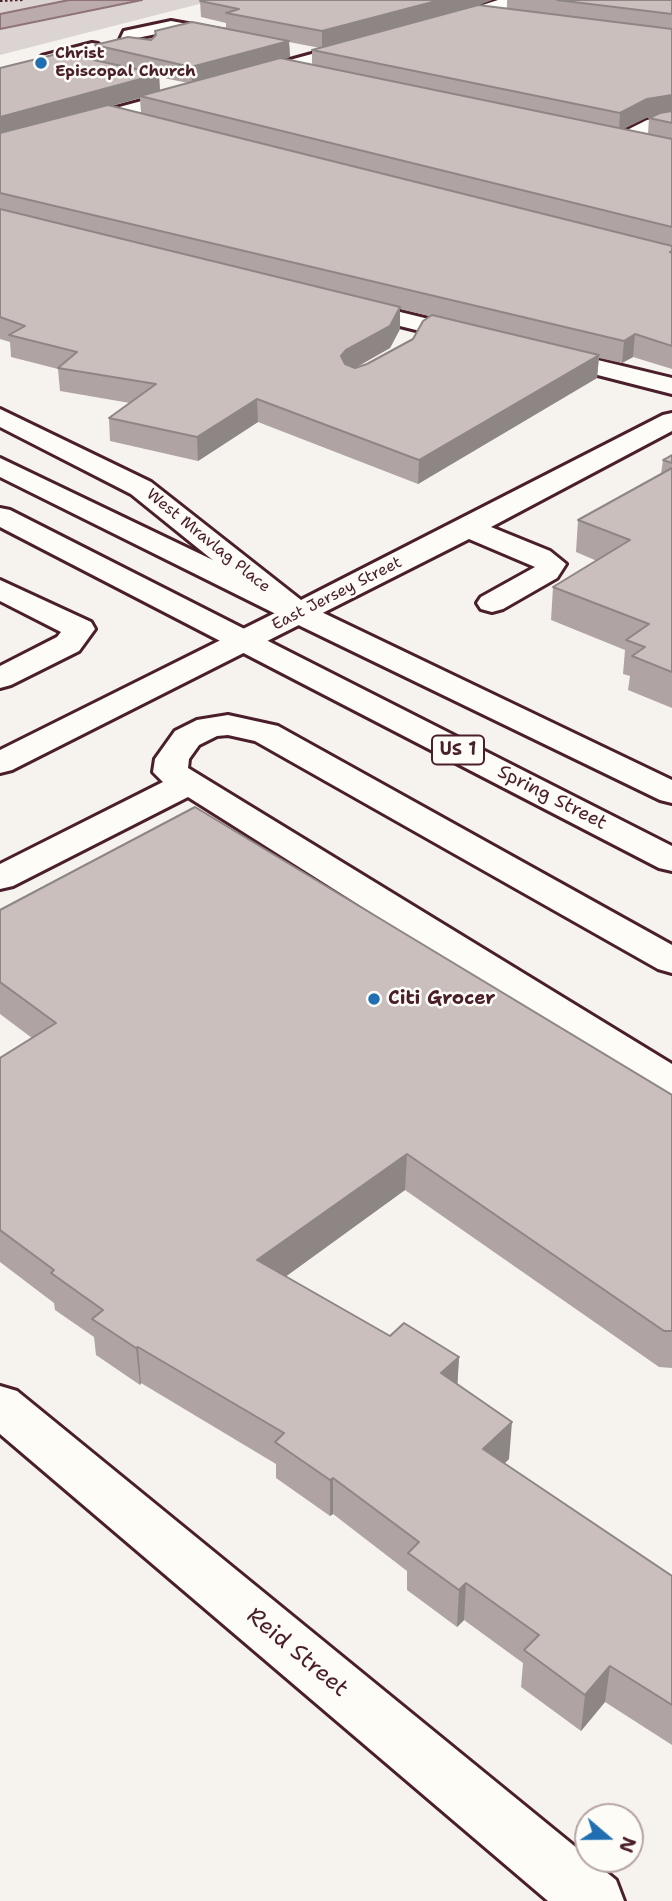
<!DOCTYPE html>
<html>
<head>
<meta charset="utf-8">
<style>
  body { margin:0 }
  #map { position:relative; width:672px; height:1901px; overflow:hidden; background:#f6f3ef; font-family:"Shantell Sans",sans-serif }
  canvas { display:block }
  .north { position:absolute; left:574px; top:1803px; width:70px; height:70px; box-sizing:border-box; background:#fdfcf7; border:2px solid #b5a4a5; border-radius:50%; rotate:110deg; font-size:19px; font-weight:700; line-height:28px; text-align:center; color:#4a1f2b }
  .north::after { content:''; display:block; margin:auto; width:24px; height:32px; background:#1f6fb2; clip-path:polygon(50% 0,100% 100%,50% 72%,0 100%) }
</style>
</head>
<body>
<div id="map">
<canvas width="672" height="1901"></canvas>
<div class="north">N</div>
</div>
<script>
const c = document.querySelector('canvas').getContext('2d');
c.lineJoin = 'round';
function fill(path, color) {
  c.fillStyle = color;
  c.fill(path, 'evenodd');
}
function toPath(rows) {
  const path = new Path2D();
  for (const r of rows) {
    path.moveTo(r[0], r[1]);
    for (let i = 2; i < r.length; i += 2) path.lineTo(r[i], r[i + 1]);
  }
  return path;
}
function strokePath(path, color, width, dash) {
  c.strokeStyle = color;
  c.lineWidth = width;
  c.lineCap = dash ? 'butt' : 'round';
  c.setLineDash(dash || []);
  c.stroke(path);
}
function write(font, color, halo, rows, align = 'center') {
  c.font = font + ' "Shantell Sans",sans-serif';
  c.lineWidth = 5;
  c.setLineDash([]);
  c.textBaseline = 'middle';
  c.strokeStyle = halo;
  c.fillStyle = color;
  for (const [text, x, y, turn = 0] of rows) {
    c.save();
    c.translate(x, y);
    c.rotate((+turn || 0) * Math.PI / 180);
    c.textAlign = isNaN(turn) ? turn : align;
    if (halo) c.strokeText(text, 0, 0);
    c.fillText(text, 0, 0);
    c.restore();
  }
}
const green = toPath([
  [0,0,215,0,0,55]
]);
const water = toPath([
  [69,0,142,0,0,29,0,14,69,0]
]);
const path = toPath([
  [0,1,23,0]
]);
const minor = toPath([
  [498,0,522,0,520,3,454,26,442,26,440,22,442,18,498,0],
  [171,21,226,31,234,36,226,41,171,31,137,38,136,43,152,46,155,50,146,55,120,50,117,46,124,31,171,21],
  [363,40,369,41,372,45,369,49,252,81,243,76,246,72,363,40],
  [92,43,98,44,101,48,98,52,68,60,85,64,88,68,85,72,73,72,42,64,39,60,42,56,92,43],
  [190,88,199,93,196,97,0,151,0,139,190,88],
  [672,116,672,128,658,129,622,146,612,140,615,136,647,120,672,116],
  [351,300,482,332,485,337,482,342,473,344,343,312,339,307,343,302,351,300],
  [548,348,672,378,672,394,539,360,536,355,539,350,548,348],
  [0,409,151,482,301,600,663,415,672,413,672,431,491,527,550,551,566,564,557,578,503,609,492,612,481,609,477,603,481,597,535,567,469,539,12,770,0,773,0,750,277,612,131,494,0,427,0,409],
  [0,580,91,622,95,629,79,651,11,685,0,688,0,666,57,637,61,632,0,601,0,580],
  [228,715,278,726,672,945,672,973,658,969,255,741,228,735,217,736,199,745,189,759,188,768,672,1064,672,1097,657,1093,188,797,13,886,0,889,0,864,163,782,153,772,155,759,175,731,197,720,228,715],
  [0,1386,17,1391,616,1880,624,1901,548,1901,0,1434,0,1386]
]);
const highway = toPath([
  [0,458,672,780,672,803,660,800,288,620,0,477,0,458],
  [0,508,10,510,672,846,672,871,659,868,0,527,0,508]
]);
const wall = toPath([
  [203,0,492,0,478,5,507,9,507,0,672,0,672,369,633,357,622,363,599,358,597,378,418,484,258,422,198,461,110,441,109,418,130,403,60,391,58,369,11,357,10,342,0,339,0,68,96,61,95,45,151,40,156,35,155,31,226,28,226,23,201,17,200,1],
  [289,42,320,48,312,50,312,65,284,59,290,57],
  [159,77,188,83,160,91],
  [140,98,141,113,111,106],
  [653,116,649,118,648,134,623,129,646,118],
  [400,309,429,316,413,339,367,364,355,368,390,348,400,329],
  [672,455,672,708,628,690,630,676,623,674,625,650,551,620,553,587,597,561,576,552,578,520,661,474,663,460],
  [0,910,672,1095,672,1368,659,1367,405,1190,286,1276,390,1336,459,1357,457,1385,509,1459,504,1464,672,1576,672,1745,605,1702,581,1731,521,1687,523,1663,464,1620,457,1627,407,1590,407,1571,333,1514,330,1516,276,1478,276,1464,141,1383,140,1385,96,1355,94,1337,55,1310,54,1303,0,1262,0,1058,32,1038,0,1014]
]);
const shadedWall = toPath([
  [440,0,492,0,469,9,322,48,322,31],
  [289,41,290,57,192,84,191,67],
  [159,74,160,92,140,96,140,98,0,136,0,117],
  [672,95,672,113,646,118,619,131,620,113,647,99],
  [400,307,400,329,390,348,346,373,341,356,346,350],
  [635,334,633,357,622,363,624,341],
  [599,355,597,378,418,484,419,460],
  [257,399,258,422,198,461,197,437],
  [407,1154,405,1190,259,1296,257,1260],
  [138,1347,141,1383,140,1385,136,1348],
  [459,1357,457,1393,441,1373],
  [512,1422,509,1459,480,1486,483,1449],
  [333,1478,333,1514,330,1516,330,1480],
  [466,1583,464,1620,457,1627,459,1590],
  [610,1666,605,1702,581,1731,585,1695]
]);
const building = toPath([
  [203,0,440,0,322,31,226,13,239,9,200,1,203,0],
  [557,0,672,0,672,14,557,0],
  [478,5,672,29,672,95,647,99,620,113,312,50,478,5],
  [192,22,289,41,191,67,95,45,128,37,151,40,156,35,155,31,192,22],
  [61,53,159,74,0,117,0,68,61,53],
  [280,58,672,139,672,227,140,96,280,58],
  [108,105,672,246,672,251,670,252,672,253,672,346,635,334,624,341,0,193,0,133,108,105],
  [672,111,672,123,649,118,660,113,672,111],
  [0,209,400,307,390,326,346,350,341,356,345,364,355,368,367,364,413,339,423,321,432,315,599,355,419,460,257,399,197,437,109,418,156,384,58,368,77,352,9,335,25,326,0,317,0,209],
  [672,455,672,463,663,460,672,455],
  [672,468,672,672,632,656,645,647,626,640,649,624,553,587,630,540,578,520,672,468],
  [195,807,672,1095,672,1331,664,1331,407,1154,257,1260,390,1336,404,1323,459,1357,441,1373,512,1422,483,1449,672,1576,672,1705,610,1666,585,1695,524,1650,539,1635,466,1583,459,1590,408,1553,419,1542,333,1478,330,1480,275,1442,284,1433,138,1347,136,1348,92,1319,103,1310,51,1273,54,1270,0,1230,0,1058,56,1023,0,982,0,910,195,807]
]);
const markers = [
  [41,63,7,"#1f6fb2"],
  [374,999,7,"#1f6fb2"]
];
const farPoinames = [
  ["Christ",55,54],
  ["Episcopal Church",55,72]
];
const farStreetnames = [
  ["West Mravlag Place",208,541,39],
  ["East Jersey Street",337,594,-27]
];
const shields = [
  [458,750,52]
];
const shieldNames = [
  ["US 1",458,750]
];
const streetNames = [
  ["Spring Street",552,798,27]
];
const poiNames = [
  ["Citi Grocer",388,999]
];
const nearStreetnames = [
  ["Reid Street",297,1653,40]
];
fill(green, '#dcd4d2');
fill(water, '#bbabac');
strokePath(water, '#8e7378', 2);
strokePath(minor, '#4a1f2b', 6);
strokePath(highway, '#4a1f2b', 6);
strokePath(path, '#4a1f2b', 2, [2.5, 2.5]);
fill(minor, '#fdfcf7');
fill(highway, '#fdfcf7');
fill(wall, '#afa4a3');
fill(shadedWall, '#8e8685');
fill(building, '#cbbfbe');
strokePath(building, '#8e8685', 2);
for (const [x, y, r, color] of markers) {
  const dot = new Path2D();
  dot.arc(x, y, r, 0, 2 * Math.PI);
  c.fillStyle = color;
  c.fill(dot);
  strokePath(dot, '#fdfcf7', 2.5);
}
write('bold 16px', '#4a1f2b', '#fdfcf7', farPoinames, 'left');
write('16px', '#4a1f2b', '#fdfcf7', farStreetnames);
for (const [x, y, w] of shields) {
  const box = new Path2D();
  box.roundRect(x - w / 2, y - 14.5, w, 29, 5);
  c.fillStyle = '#fdfcf7';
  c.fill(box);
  strokePath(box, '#4a1f2b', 2);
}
write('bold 18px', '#4a1f2b', null, shieldNames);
write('19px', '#4a1f2b', '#fdfcf7', streetNames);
write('bold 19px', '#4a1f2b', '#fdfcf7', poiNames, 'left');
write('23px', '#4a1f2b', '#fdfcf7', nearStreetnames);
</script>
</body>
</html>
